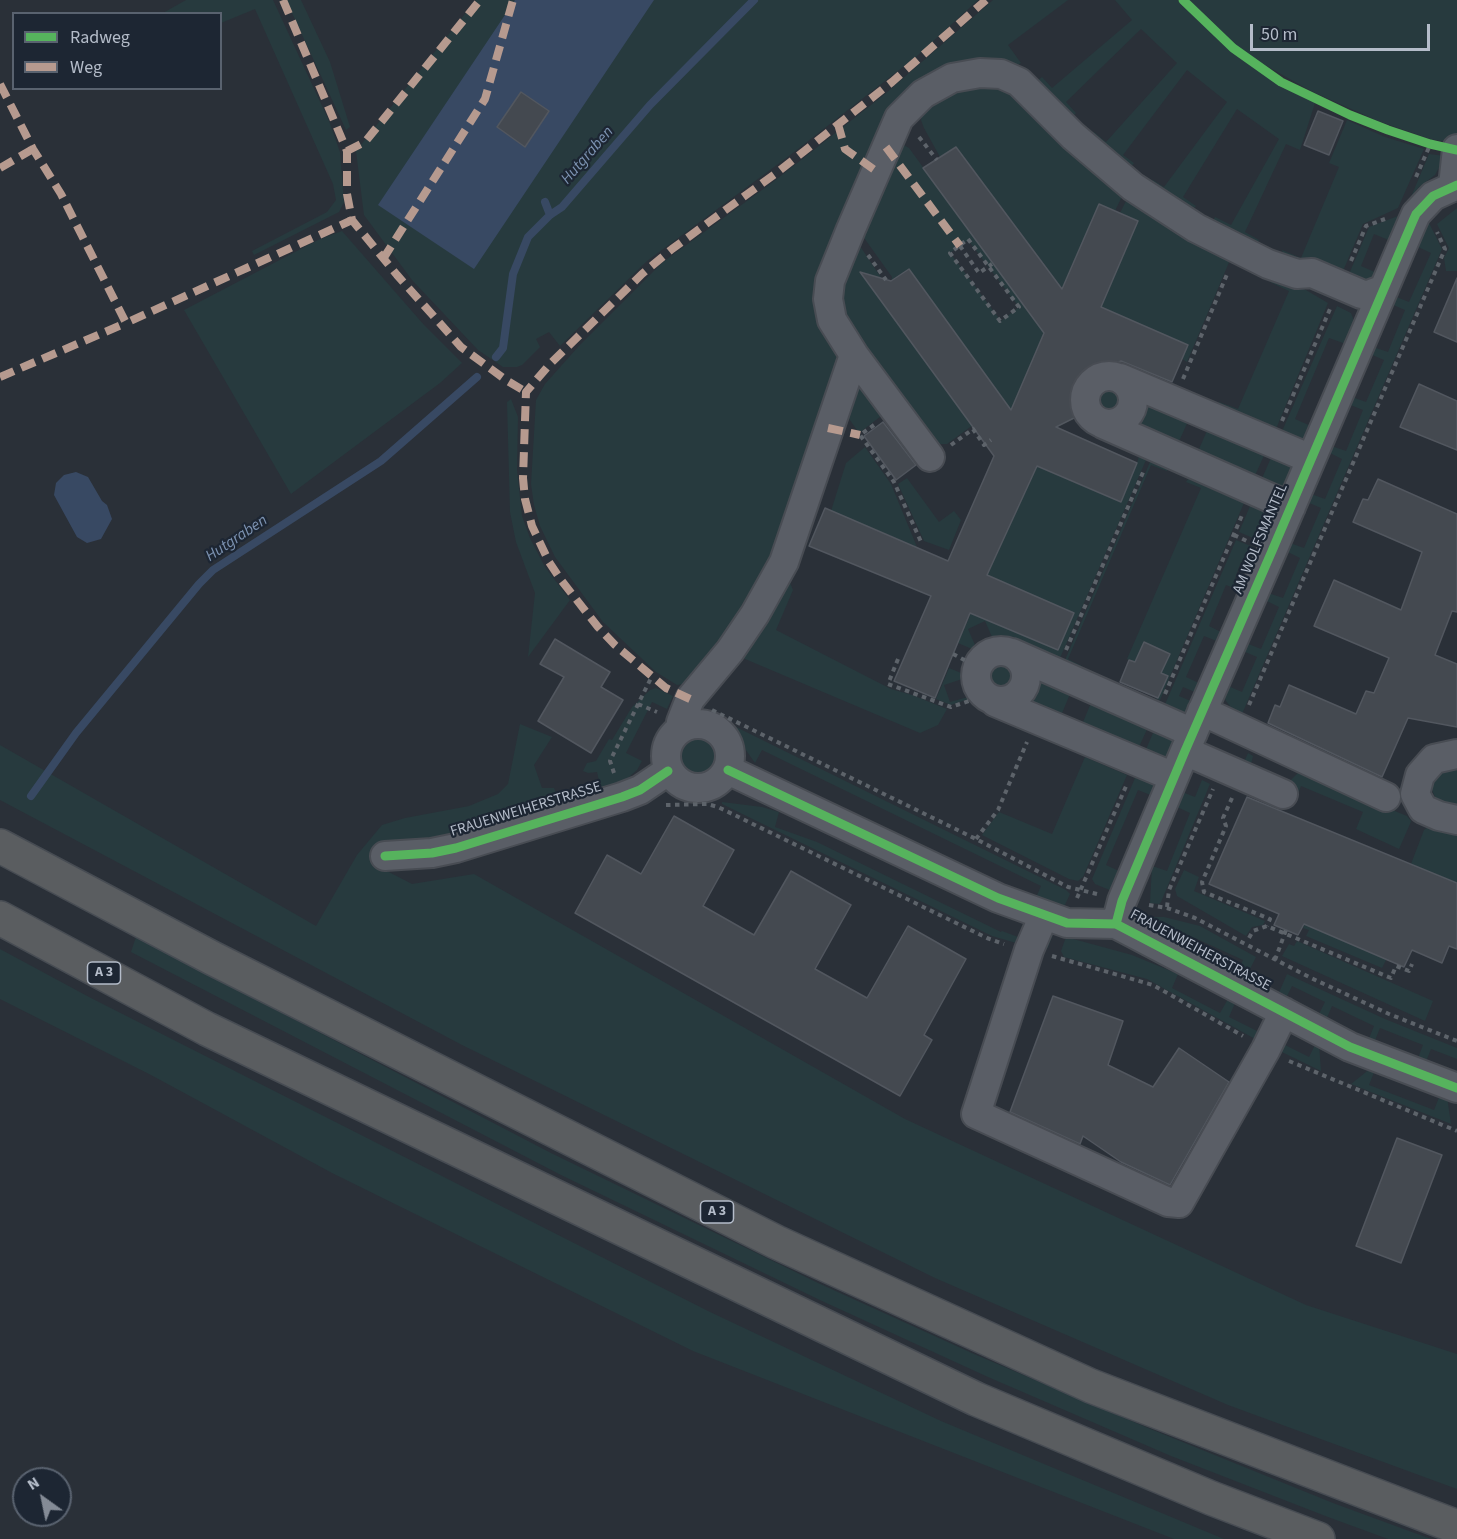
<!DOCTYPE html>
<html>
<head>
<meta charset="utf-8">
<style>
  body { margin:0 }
  #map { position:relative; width:1457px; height:1539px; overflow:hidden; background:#2a3038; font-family:"Source Sans 3",sans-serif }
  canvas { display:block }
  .legend { position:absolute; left:12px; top:12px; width:210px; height:78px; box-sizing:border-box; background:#1d2633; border:2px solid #59626f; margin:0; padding:8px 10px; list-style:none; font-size:18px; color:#b4bcc9 }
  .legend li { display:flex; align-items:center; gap:12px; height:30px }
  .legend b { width:30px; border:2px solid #59626f }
  .north { position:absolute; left:12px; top:1467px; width:60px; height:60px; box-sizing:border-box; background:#1d2633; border:2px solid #59626f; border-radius:50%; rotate:327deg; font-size:16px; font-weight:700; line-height:24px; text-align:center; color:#b4bcc9 }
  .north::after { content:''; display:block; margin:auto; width:21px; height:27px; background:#848b96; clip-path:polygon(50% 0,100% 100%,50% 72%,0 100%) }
  .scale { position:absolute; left:1250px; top:24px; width:180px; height:27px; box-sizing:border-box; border:3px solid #b4bcc9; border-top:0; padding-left:8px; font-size:18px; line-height:21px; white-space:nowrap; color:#b4bcc9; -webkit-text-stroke:4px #1d2633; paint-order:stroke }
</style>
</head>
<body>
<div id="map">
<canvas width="1457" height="1539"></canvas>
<ul class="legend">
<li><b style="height:8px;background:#56b35d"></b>Radweg</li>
<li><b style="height:8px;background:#b69a8f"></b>Weg</li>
</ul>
<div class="north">N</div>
<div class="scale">50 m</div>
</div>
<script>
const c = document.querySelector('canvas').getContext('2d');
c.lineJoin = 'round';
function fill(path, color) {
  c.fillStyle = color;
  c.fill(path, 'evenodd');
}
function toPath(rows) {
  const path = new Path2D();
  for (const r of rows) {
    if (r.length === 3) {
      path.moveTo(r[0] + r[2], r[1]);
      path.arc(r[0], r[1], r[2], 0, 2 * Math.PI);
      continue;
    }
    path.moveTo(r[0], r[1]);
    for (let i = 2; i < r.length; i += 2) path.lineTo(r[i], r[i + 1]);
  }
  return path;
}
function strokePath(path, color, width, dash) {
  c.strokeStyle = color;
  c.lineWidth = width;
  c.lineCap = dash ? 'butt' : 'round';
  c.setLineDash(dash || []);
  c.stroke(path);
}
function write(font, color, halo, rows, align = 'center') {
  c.font = font + ' "Source Sans 3",sans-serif';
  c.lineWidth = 4.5;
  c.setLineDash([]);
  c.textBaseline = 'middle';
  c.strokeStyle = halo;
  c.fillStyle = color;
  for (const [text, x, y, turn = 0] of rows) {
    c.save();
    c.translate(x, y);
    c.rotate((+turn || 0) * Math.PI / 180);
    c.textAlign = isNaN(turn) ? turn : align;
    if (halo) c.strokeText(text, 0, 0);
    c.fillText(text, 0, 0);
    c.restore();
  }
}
const green = toPath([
  [186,0,273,0,329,121,340,152,344,202,339,212,254,255,252,251,327,212,336,200,333,184,255,9,221,23,220,14,163,13],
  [286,0,301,0,330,62,350,127,346,130],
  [476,0,978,0,917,56,789,156,647,261,560,346,549,332,536,339,540,347,522,365,517,367,503,367,478,350,412,280,364,215,356,151],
  [993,0,1068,0,1008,45,1021,63,1011,70,924,85,824,275,839,363,806,449,787,519,758,590,692,678,683,684,677,685,656,672,603,622,555,557,540,526,534,505,531,484,536,400,545,384,578,347,663,262,773,182,885,94],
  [1115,0,1178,0,1231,52,1276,83,1315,103,1300,150,1286,144,1245,232,1259,240,1258,242,1255,243,1212,222,1215,217,1231,225,1279,139,1237,109,1183,197,1196,206,1192,210,1151,183,1153,180,1164,187,1227,102,1187,70,1123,155,1134,163,1132,166,1128,166,1092,135,1094,132,1106,142,1177,63,1141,29,1066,102,1076,113,1073,116,1037,81,1042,77,1052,88,1132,20],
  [1189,0,1457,0,1457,135,1454,143,1430,139,1378,121,1311,91,1249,56,1206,19],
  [961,84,1006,87,1124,192,1115,211,1099,205,1062,288,956,147,940,157,924,128,921,120,924,108],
  [1347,120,1385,137,1424,149,1398,208,1363,224,1340,278,1284,260,1282,250,1301,258,1339,167,1329,163],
  [900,143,909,148,1030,314,1034,312,1046,328,1011,410,909,270,891,282,892,277,862,235],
  [968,240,1019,307,1001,321,950,253],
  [1429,154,1445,156,1435,175,1419,187,1411,197],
  [1129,195,1230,260,1187,362,1101,307,1138,221,1120,213],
  [1457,208,1457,271,1446,271,1444,258,1449,248,1437,224],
  [1398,216,1400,218,1391,241,1374,234,1361,266,1377,273,1373,280,1346,281,1369,227],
  [1429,223,1442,249,1242,714,1233,710,1226,701,1224,695,1228,686,1242,692,1257,657,1243,651,1246,643,1261,649,1279,607,1265,600,1268,593,1283,598,1300,558,1286,551,1290,543,1304,548,1321,508,1307,502,1311,494,1325,499,1342,459,1328,452,1331,446,1346,451,1363,410,1348,404,1352,397,1366,402,1384,360,1370,354,1373,347,1388,352,1405,310,1391,304,1394,296,1409,302,1431,253,1416,246],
  [342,231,424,325,462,363,440,383,291,494,184,310,318,240],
  [858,243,882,279,861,272,973,425,947,444,936,444,846,330,837,298],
  [1274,278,1294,283,1328,303,1276,429,1219,405,1219,402,1238,409,1289,291,1270,282],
  [1337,306,1351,313,1354,321,1353,328,1346,344,1329,338,1295,419,1311,426,1306,437,1301,441,1279,438],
  [864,384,885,413,859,433,845,413,856,387],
  [1110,402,15],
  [1142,398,1189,419,1176,448,1133,425,1141,411],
  [511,399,518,417,517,470,522,516,530,538,545,567,570,600,528,657,535,593,516,542,510,512,507,402],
  [1209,426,1266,451,1253,480,1196,456],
  [865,447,891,484,917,547,831,511,846,463],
  [1273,453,1295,463,1282,492,1260,483],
  [1139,456,1146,460,1060,658,1013,637,1000,636,992,637,985,621,968,629,975,645,972,649,958,643,971,613,1058,650,1073,613,987,575,1037,466,1121,502,1137,463],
  [1150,462,1167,469,1167,471,1151,465,1068,659,1082,666,1081,667,1065,660],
  [907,478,939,522,954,511,961,520,949,550,924,541,898,484],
  [1188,479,1244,503,1160,700,1156,699,1167,676,1127,659,1201,488,1186,482],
  [1253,499,1270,512,1271,517,1262,542,1239,532],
  [1236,540,1253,547,1246,564,1241,562,1235,578,1244,583,1241,591,1226,585,1209,626,1223,633,1219,642,1204,636,1186,677,1201,684,1197,693,1183,687,1179,696,1193,702,1187,711,1183,713,1163,709],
  [786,583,790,583,793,590,776,630,891,689,912,695,947,709,938,725,920,733,738,656],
  [1001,676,15],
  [949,668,961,673,962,679,944,685,950,702,968,697,968,699,951,705,936,699],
  [1035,673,1072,689,1060,718,1022,701,1031,692],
  [656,688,673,696,667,709,652,702,626,753,642,761,637,770,622,783,601,789,597,772,588,773,583,771,587,763,596,761,609,739,612,740,632,707,650,690],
  [1093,698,1150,723,1137,751,1081,727],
  [520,724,552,737,534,765,542,788,554,788,560,802,381,868,412,884,474,874,905,1119,1306,1305,1457,1354,1457,1489,1228,1405,935,1278,462,1045,0,800,0,745,316,926,357,855,382,825,405,818,469,806,498,794,508,784],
  [729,726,734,726,1066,890,1070,894,1063,909,1035,900,1041,886,762,750,755,763],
  [1156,726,1179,735,1167,764,1144,754],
  [699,757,18],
  [1248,753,1253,756,1251,764,1290,781,1298,773,1375,806,1380,805,1407,816,1411,821,1410,824,1399,849,1356,829,1363,812,1301,786,1293,806,1283,802,1241,769],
  [1085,757,1127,775,1083,877,1078,881,1069,879,982,835,999,812,1052,834],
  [1457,765,1457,807,1442,803,1435,797,1432,790,1432,782,1445,767],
  [1138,771,1154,782,1155,789,1153,796,1138,790,1106,865,1121,872,1112,891,1095,884,1092,879],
  [1202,780,1210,784,1161,902,1159,904,1150,903,1152,866,1167,871,1190,813,1175,806,1182,792,1195,797],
  [722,802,762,807,779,812,775,827,817,842,1001,932,1002,931,1018,937,1024,922,1053,934,1048,948,1044,951,992,936,722,804],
  [1429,826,1457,834,1457,883,1411,864,1424,830],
  [1184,870,1199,877,1194,891,1265,921,1263,925,1252,927,1246,936,1177,896,1175,889],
  [1152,917,1164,917,1200,926,1256,957,1245,979,1236,975,1243,960,1195,938,1188,952,1167,938],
  [1306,920,1388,956,1382,968,1306,936,1309,930,1303,928],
  [136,937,551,1153,818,1283,974,1354,1148,1428,1333,1503,1431,1539,1388,1539,1328,1517,1171,1456,988,1377,822,1301,561,1175,131,952],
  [1066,937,1132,955,1178,974,1172,988,1220,1013,1228,999,1235,1003,1229,1017,1309,1057,1316,1043,1319,1044,1321,1071,1257,1040,1147,979,1064,957,1061,951],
  [1297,941,1433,1001,1425,1021,1282,956,1289,944,1294,946],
  [0,949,89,997,708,1311,941,1421,1224,1539,1174,1539,693,1351,332,1173,151,1075,0,999],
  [1287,974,1385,1019,1457,1048,1457,1059,1431,1049,1425,1064,1417,1061,1423,1045,1380,1028,1374,1043,1368,1041,1374,1026,1332,1006,1326,1020,1318,1016,1325,1002,1292,986,1285,1000,1278,995],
  [1371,1068,1375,1070,1369,1085,1434,1110,1440,1095,1447,1097,1451,1124,1351,1084]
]);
const water = toPath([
  [515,0,654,0,474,269,378,205],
  [76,472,88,477,102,501,107,505,112,519,101,539,87,543,77,537,54,495,56,483,64,475]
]);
const stream = toPath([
  [545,202,550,215],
  [496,357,503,348,513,274,528,237,550,215,562,207,650,105,754,0],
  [31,796,76,733,199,584,213,570,381,461,477,377]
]);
const building = toPath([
  [521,92,549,111,525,147,497,127,521,92],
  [1318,111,1343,121,1329,155,1304,145,1318,111],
  [956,147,1062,289,1099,204,1138,221,1101,307,1188,345,1172,382,1121,361,1096,372,1086,380,1079,397,1082,414,1056,427,1137,463,1121,502,1037,466,987,575,1074,613,1058,650,970,613,935,698,894,681,931,596,809,546,825,508,948,561,994,456,860,272,891,281,909,269,1011,410,1044,333,923,168,956,147],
  [1457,278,1457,342,1434,332,1457,278],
  [1419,384,1457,401,1457,450,1400,427,1419,384],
  [883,422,916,465,896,480,864,436,883,422],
  [1378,479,1457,514,1457,612,1452,611,1435,655,1457,664,1457,727,1408,718,1382,777,1268,723,1275,705,1280,707,1289,685,1356,714,1366,691,1374,693,1389,658,1314,626,1334,580,1401,610,1422,552,1353,522,1363,499,1368,500,1378,479],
  [555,639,610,672,601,687,623,700,591,753,538,721,564,677,540,664,555,639],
  [1144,642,1170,654,1161,673,1168,676,1158,698,1120,682,1129,660,1135,662,1144,642],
  [1247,797,1457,883,1457,949,1449,946,1442,963,1412,950,1404,967,1304,924,1298,935,1274,925,1279,914,1209,884,1247,797],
  [674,816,734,850,703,906,754,935,791,871,851,905,815,969,867,998,908,926,966,959,924,1035,932,1040,900,1096,575,913,607,855,641,874,674,816],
  [1053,996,1123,1021,1108,1065,1153,1087,1179,1048,1229,1082,1170,1185,1121,1162,1083,1136,1080,1144,1010,1112,1053,996],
  [1397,1138,1442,1155,1401,1263,1356,1246,1397,1138]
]);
const path = toPath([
  [919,137,937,160],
  [1416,177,1430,145],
  [968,239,1019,307,1000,321,950,253,968,239],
  [960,246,979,273,992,264],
  [868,255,886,280],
  [1351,261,1366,226,1385,219],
  [1183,379,1228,272],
  [1081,389,1087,391],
  [1282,421,1330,309],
  [874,425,860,435,894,482,922,544],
  [951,445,973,429,984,445,991,440],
  [1234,535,1249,542],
  [1066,650,1144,470],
  [953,654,978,667],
  [898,659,888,684,951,707,969,701],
  [967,661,964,678,970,693],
  [1165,694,1243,513],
  [638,704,657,712],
  [1249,705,1445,249,1437,232],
  [712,710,976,839,1068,887,1097,894],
  [614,773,610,761,652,676],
  [1232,798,1223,818,1226,826,1202,882,1204,892,1270,919,1267,926],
  [666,805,707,804,718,807,987,938,1004,944],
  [976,839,998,810,1027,742],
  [1077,898,1127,784],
  [1149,905,1167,908,1195,918,1311,978,1389,1014,1457,1041],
  [1167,907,1169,890,1213,789],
  [1249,938,1253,931,1267,926,1391,978,1396,966,1409,971,1412,964],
  [1052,956,1153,985,1243,1036],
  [1275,960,1286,930],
  [1289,1061,1457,1131]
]);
const minor = toPath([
  [1453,186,1457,149],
  [1109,400,24],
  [1120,378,1311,459],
  [1103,424,1291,507],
  [930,457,854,355,832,320,828,299,830,281,851,229,899,118,923,94,952,78,980,73,1001,74,1019,82,1073,136,1133,187,1196,228,1268,264,1297,274,1312,273,1361,294,1368,295,1384,289],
  [1001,676,25],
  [1012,653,1193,733],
  [995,702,1174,777],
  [1202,711,1386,797],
  [698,756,32],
  [682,727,681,722,690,699,730,651,755,614,784,562,854,355],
  [1185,751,1283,794],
  [1457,754,1434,759,1420,775,1415,794,1423,809,1439,816,1457,820],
  [728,770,998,898,1067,923,1116,924,1350,1047,1457,1088],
  [385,856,432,853,456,848,622,797,640,790,668,771],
  [1044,915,1029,950,976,1114,1168,1202,1179,1203,1266,1049,1284,1012],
  [1116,924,1122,901,1185,751,1272,551,1412,223,1416,214,1433,196,1457,185]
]);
const highway = toPath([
  [0,846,212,958,776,1242,1091,1386,1457,1527],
  [0,918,207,1029,976,1399,1211,1498,1318,1539]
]);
const quiet = toPath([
  [283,0,347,151,347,194,352,220,397,275,461,347,506,380,526,392],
  [0,84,33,149,61,194,126,323,352,220],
  [838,124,845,149,876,171],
  [886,147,960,246],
  [347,151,365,142,480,0],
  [0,168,33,149],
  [383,259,485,99,513,0],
  [0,377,126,323],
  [828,428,860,435],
  [690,699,666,688,615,645,598,627,561,580,549,562,532,526,525,499,523,478,526,392,550,364,642,274,672,249,779,171,892,82,986,0]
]);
const cycleway = toPath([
  [1183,0,1233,48,1281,82,1350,115,1388,130,1430,144,1457,150],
  [728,770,998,898,1067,923,1116,924,1350,1047,1457,1088],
  [385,856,432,853,456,848,622,797,640,790,668,771],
  [1116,924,1122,901,1185,751,1272,551,1412,223,1416,214,1433,196,1457,185]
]);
const shields = [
  [104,973,33],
  [717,1212,33]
];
const shieldNames = [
  ["A 3",104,973],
  ["A 3",717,1212]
];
const streetNames = [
  ["AM WOLFSMANTEL",1261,539,-67],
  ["FRAUENWEIHERSTRASSE",526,810,-17],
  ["FRAUENWEIHERSTRASSE",1200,951,28]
];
const waterNames = [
  ["Hutgraben",588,156,-49],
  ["Hutgraben",237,539,-34]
];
fill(green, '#273a3e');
fill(water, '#384963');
strokePath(stream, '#384963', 8);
fill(building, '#444950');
strokePath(building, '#52575f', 1.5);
strokePath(minor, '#484c53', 32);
strokePath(highway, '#474c53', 36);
strokePath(path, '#5d636a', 4, [4.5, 4.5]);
strokePath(minor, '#5a5e66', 28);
strokePath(highway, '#5a5d60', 33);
strokePath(quiet, '#b69a8f', 8, [15, 8]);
strokePath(cycleway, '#56b35d', 9);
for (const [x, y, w] of shields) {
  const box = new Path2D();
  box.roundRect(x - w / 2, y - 11, w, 22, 4.5);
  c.fillStyle = '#1d2633';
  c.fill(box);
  strokePath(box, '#b4bcc9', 1.5);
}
write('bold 14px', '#b4bcc9', null, shieldNames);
write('15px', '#b4bcc9', '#1d2633', streetNames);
write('italic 16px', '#7c92b1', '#1d2633', waterNames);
</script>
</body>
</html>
